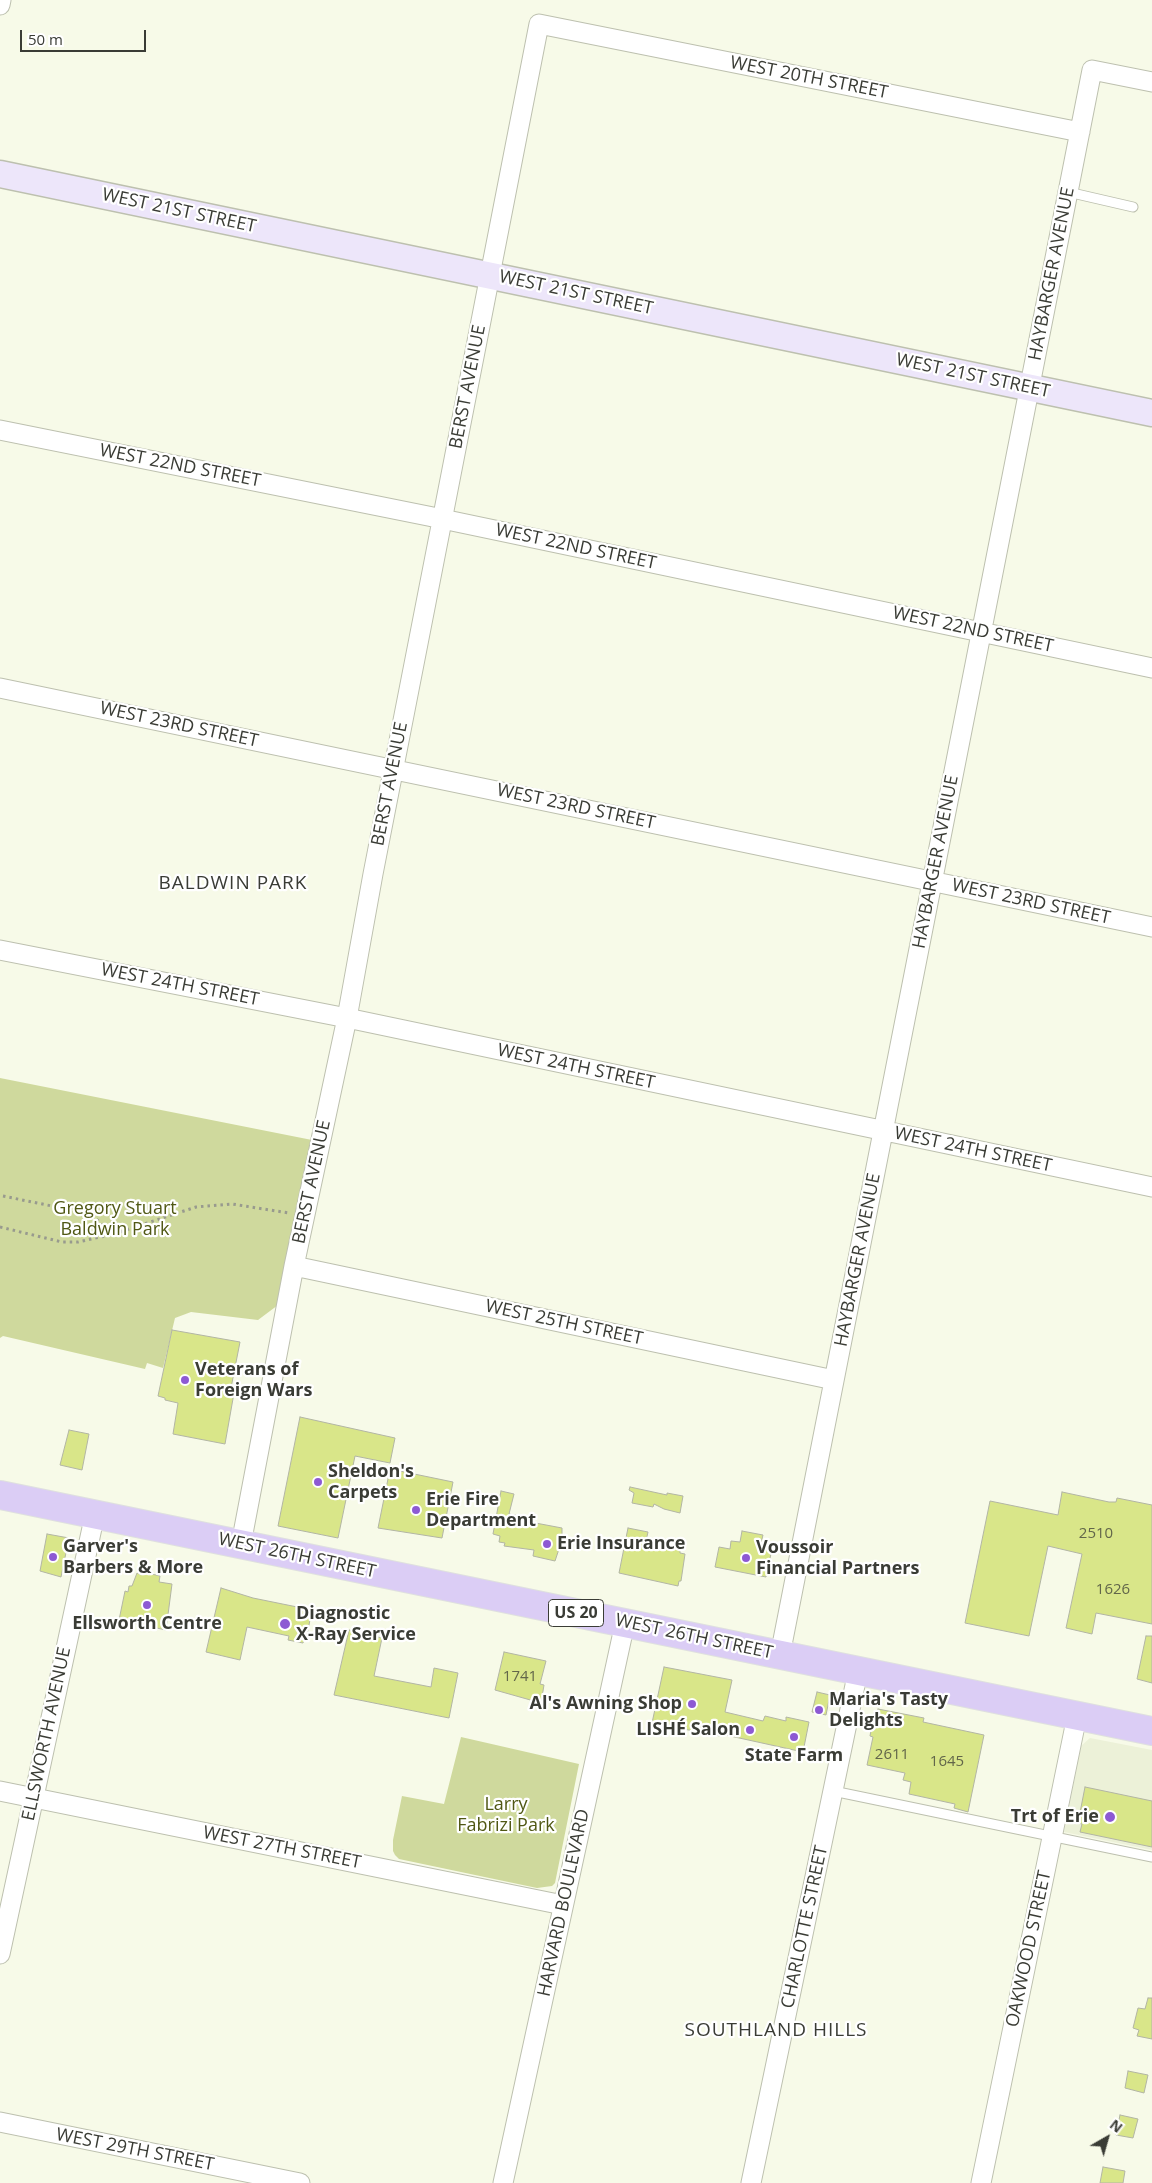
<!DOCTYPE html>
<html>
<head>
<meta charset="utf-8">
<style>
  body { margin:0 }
  #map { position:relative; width:1152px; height:2183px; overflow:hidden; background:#f7fae8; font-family:"Open Sans",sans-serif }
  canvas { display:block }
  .north { position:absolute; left:1082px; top:2113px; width:50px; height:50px; -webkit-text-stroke:4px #fff; paint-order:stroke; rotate:38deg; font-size:14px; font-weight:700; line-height:20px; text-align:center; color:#3a3c35 }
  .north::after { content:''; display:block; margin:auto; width:18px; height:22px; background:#3a3c35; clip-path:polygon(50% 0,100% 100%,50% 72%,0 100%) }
  .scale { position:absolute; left:20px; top:30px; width:126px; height:22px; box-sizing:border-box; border:2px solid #3a3c35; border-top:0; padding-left:6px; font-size:15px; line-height:18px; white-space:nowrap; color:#3a3c35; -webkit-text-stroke:4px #fff; paint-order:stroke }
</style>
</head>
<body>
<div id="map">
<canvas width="1152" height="2183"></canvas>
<div class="north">N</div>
<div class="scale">50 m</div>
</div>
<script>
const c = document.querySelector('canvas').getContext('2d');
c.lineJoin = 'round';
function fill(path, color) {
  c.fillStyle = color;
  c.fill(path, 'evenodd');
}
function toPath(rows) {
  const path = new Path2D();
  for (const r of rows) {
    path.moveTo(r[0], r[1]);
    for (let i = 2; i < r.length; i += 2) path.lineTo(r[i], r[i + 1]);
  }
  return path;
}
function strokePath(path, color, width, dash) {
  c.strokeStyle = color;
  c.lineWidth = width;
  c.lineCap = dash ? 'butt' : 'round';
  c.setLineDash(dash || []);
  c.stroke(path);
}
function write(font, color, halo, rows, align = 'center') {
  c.font = font + ' "Open Sans",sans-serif';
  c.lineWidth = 4.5;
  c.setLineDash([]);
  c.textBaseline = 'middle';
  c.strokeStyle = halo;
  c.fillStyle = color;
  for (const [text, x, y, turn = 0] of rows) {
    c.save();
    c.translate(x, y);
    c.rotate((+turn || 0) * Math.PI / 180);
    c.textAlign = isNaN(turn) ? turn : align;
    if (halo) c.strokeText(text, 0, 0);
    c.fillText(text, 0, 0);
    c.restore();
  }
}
const built = toPath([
  [1090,1738,1152,1750,1152,1850,1064,1832,1081,1746]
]);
const green = toPath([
  [0,1078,312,1140,278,1305,258,1320,191,1312,175,1318,163,1368,147,1363,145,1369,3,1336,0,1338],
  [461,1737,579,1764,555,1883,552,1886,537,1888,399,1859,395,1855,393,1851,393,1840,402,1796,444,1804]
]);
const building = toPath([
  [172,1330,240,1342,230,1393,234,1393,225,1444,173,1434,178,1403,165,1400,165,1398,158,1396,172,1330],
  [300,1417,395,1438,390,1463,355,1456,338,1538,278,1526,300,1417],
  [69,1430,89,1434,82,1470,60,1465,69,1430],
  [390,1469,453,1482,442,1538,378,1528,390,1469],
  [630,1487,667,1495,667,1493,683,1496,680,1513,664,1509,654,1504,653,1507,632,1503,634,1493,629,1490,630,1487],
  [501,1491,514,1494,509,1514,525,1517,525,1521,562,1528,562,1540,555,1561,533,1556,534,1550,504,1546,505,1543,499,1542,500,1536,493,1534,501,1491],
  [1062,1492,1109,1502,1116,1502,1117,1498,1152,1505,1152,1624,1096,1613,1092,1634,1066,1628,1082,1554,1048,1546,1029,1636,965,1623,990,1501,1058,1515,1062,1492],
  [628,1528,648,1532,646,1541,680,1548,680,1553,685,1554,681,1581,679,1581,678,1586,619,1573,628,1528],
  [742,1531,763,1535,760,1547,772,1549,766,1577,715,1567,719,1547,730,1549,731,1541,740,1542,742,1531],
  [47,1534,69,1538,61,1577,40,1571,47,1534],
  [143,1572,160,1576,159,1582,172,1584,166,1630,119,1620,125,1591,128,1592,129,1586,132,1586,137,1573,142,1575,143,1572],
  [221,1588,253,1598,312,1610,306,1640,304,1640,303,1643,288,1640,289,1636,247,1627,240,1660,206,1652,221,1588],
  [349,1630,382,1638,374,1676,431,1687,434,1668,458,1673,449,1718,334,1695,349,1630],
  [1146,1636,1152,1636,1152,1683,1137,1679,1146,1636],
  [504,1652,546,1661,540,1684,544,1685,541,1703,495,1690,504,1652],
  [664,1667,732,1680,725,1712,763,1721,765,1716,786,1721,786,1717,809,1722,803,1752,721,1734,720,1736,652,1723,664,1667],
  [817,1692,830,1695,826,1715,812,1712,817,1692],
  [878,1709,924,1718,923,1722,984,1735,968,1812,954,1808,955,1804,909,1794,911,1782,903,1780,905,1773,867,1765,873,1737,870,1736,874,1712,877,1712,878,1709],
  [1085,1787,1152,1801,1152,1847,1080,1832,1082,1824,1078,1823,1085,1787],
  [1148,1998,1152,1998,1152,2039,1137,2036,1139,2030,1133,2028,1138,2008,1145,2009,1148,1998],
  [1128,2071,1148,2075,1144,2093,1125,2088,1128,2071],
  [1120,2115,1138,2119,1133,2138,1116,2135,1120,2115],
  [1103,2167,1125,2171,1123,2183,1100,2183,1103,2167]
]);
const path = toPath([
  [3,1196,91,1214,112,1234],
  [0,1227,62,1242,78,1242,114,1234,196,1207,232,1204,289,1213]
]);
const lane = toPath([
  [1068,192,1133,207],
  [833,1791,1152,1857]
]);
const street = toPath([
  [0,5,1,0],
  [0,430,428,516,1152,668],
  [0,688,1152,927],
  [0,950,347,1018,1152,1187],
  [294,1266,834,1380],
  [241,1544,294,1266,347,1018,373,874,539,24,1080,132],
  [780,1655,1092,70,1152,82],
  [0,1791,563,1905],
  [0,1954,95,1514],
  [0,2122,300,2183],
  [503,2183,625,1623],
  [751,2183,858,1671],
  [981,2183,1077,1716]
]);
const secondary = toPath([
  [0,174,1152,413]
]);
const primary = toPath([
  [0,1495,1152,1731]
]);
const markers = [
  [185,1380,5,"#8d5ad3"],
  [318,1482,5,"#8d5ad3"],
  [416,1510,5,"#8d5ad3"],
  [547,1544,5,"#8d5ad3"],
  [53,1557,5,"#8d5ad3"],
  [746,1558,5,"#8d5ad3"],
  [147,1605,5,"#8d5ad3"],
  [285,1624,6,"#8d5ad3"],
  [692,1704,5,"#8d5ad3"],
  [819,1710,5,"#8d5ad3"],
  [750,1730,5,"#8d5ad3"],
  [794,1737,5,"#8d5ad3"],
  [1110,1817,6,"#8d5ad3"]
];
const numberNames = [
  ["2510",1096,1534],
  ["1626",1113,1590],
  ["1741",520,1677],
  ["2611",892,1755],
  ["1645",947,1762]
];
const shields = [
  [576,1613,55]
];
const shieldNames = [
  ["US 20",576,1613]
];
const streetNames = [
  ["WEST 20TH STREET",809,78,11],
  ["WEST 21ST STREET",179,211,12],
  ["HAYBARGER AVENUE",1052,274,-79],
  ["WEST 21ST STREET",576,293,12],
  ["WEST 21ST STREET",973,376,12],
  ["BERST AVENUE",468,387,-79],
  ["WEST 22ND STREET",180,466,11],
  ["WEST 22ND STREET",576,547,12],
  ["WEST 22ND STREET",973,630,12],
  ["WEST 23RD STREET",179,725,12],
  ["BERST AVENUE",390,784,-79],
  ["WEST 23RD STREET",576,807,12],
  ["HAYBARGER AVENUE",936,862,-79],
  ["WEST 23RD STREET",1031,902,12],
  ["WEST 24TH STREET",180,985,11],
  ["WEST 24TH STREET",576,1067,12],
  ["WEST 24TH STREET",973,1150,12],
  ["BERST AVENUE",312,1182,-78],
  ["HAYBARGER AVENUE",858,1260,-79],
  ["WEST 25TH STREET",564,1323,12],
  ["WEST 26TH STREET",297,1556,12],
  ["WEST 26TH STREET",694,1637,12],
  ["ELLSWORTH AVENUE",47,1734,-78],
  ["WEST 27TH STREET",282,1848,11],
  ["HARVARD BOULEVARD",564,1903,-78],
  ["CHARLOTTE STREET",805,1927,-78],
  ["OAKWOOD STREET",1029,1949,-78],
  ["WEST 29TH STREET",135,2150,11]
];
const parkNames = [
  ["Gregory Stuart",115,1209],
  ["Baldwin Park",115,1230],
  ["Larry",506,1805],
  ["Fabrizi Park",506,1826]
];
const poiNames = [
  ["Veterans of",195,1370],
  ["Foreign Wars",195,1391],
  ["Sheldon's",328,1472],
  ["Carpets",328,1493],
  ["Erie Fire",426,1500],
  ["Department",426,1521],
  ["Erie Insurance",557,1544],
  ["Garver's",63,1547],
  ["Barbers & More",63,1568],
  ["Voussoir",756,1548],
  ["Financial Partners",756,1569],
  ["Diagnostic",296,1614],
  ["X-Ray Service",296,1635],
  ["Ellsworth Centre",147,1624,"center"],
  ["Maria's Tasty",829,1700],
  ["Delights",829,1721],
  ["Al's Awning Shop",682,1704,"right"],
  ["LISHÉ Salon",740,1730,"right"],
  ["State Farm",794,1756,"center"],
  ["Trt of Erie",1099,1817,"right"]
];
const neighbourhoodNames = [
  ["BALDWIN PARK",233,884],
  ["SOUTHLAND HILLS",776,2031]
];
fill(built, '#ecf1d8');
fill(green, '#cfd99d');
fill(building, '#d9e689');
strokePath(building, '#b2b5a4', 1);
strokePath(lane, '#bdc0af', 11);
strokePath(street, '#bdc0af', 21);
strokePath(secondary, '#bdc0af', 29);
strokePath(primary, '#dfe0df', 30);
strokePath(path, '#989a8e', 3, [2.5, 4]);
strokePath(lane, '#fff', 9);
strokePath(street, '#fff', 19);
strokePath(secondary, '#ede6fa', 26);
strokePath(primary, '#dbcdf5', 28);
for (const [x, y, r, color] of markers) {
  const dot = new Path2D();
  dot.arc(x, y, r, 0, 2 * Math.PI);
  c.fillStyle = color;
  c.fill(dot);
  strokePath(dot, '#fff', 2);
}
write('15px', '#62664a', null, numberNames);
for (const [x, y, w] of shields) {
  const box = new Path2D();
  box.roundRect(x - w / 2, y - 13.5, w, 27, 4);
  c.fillStyle = '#fff';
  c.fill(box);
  strokePath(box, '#3a3c35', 1);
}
write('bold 16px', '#3a3c35', null, shieldNames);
write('18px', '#3a3c35', '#fff', streetNames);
write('18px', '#505814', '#fff', parkNames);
write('bold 18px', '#3a3c35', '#fff', poiNames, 'left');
c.letterSpacing = '1px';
write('19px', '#3a3c35', '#fff', neighbourhoodNames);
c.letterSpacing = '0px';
</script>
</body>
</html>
